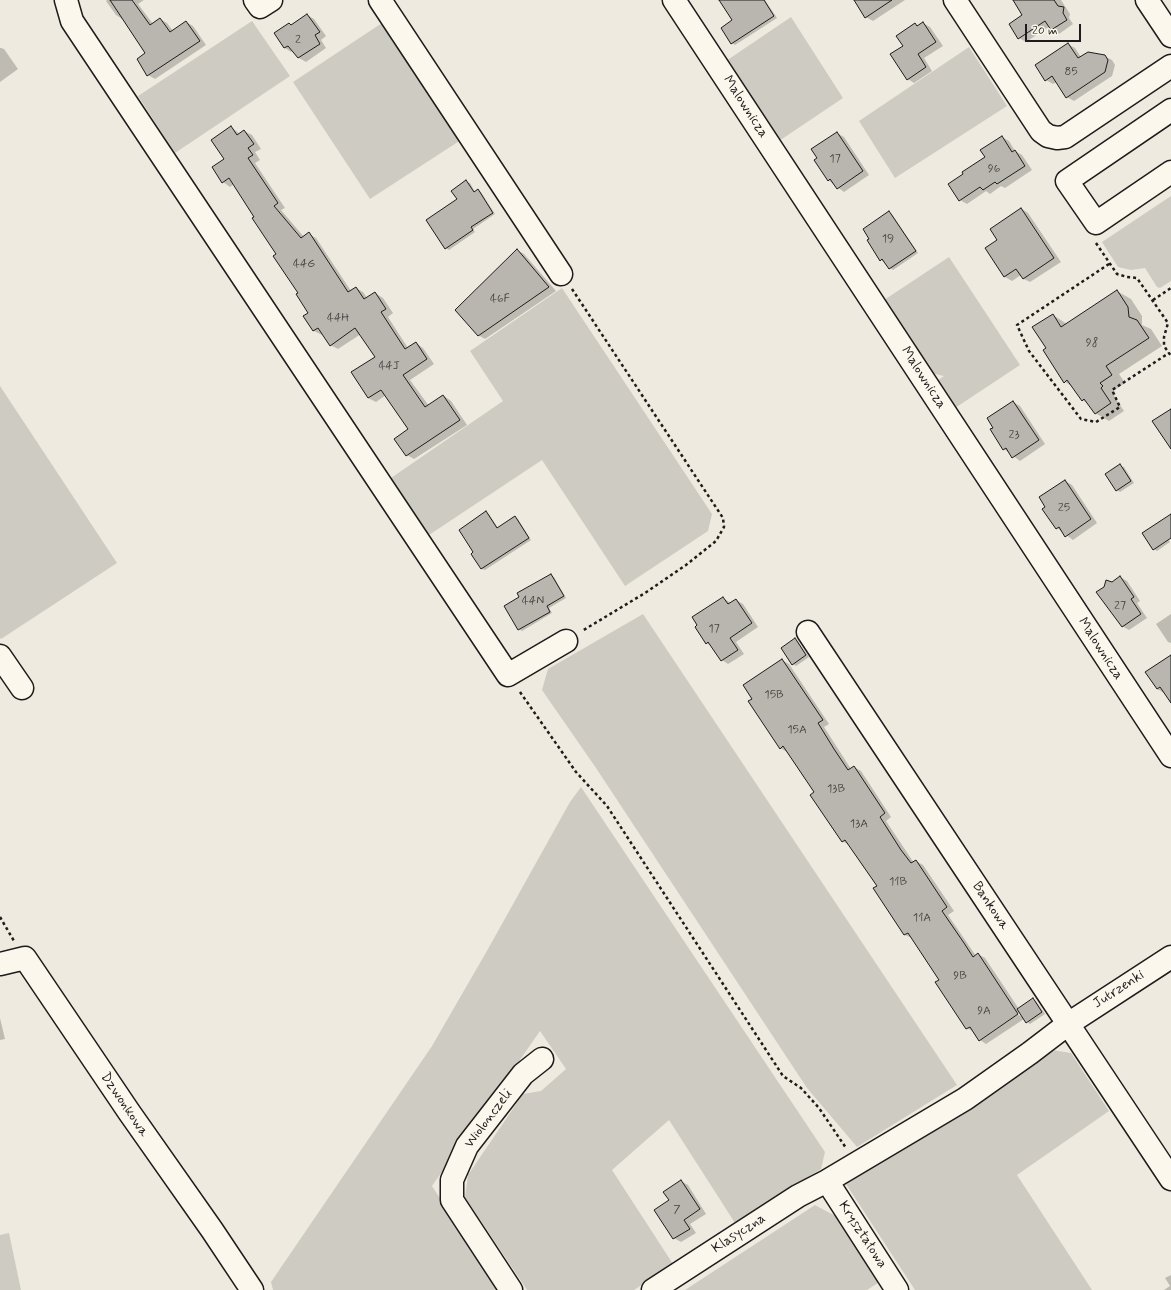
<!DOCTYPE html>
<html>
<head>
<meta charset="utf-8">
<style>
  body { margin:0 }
  #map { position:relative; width:1171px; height:1290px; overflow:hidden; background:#eeeadf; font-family:Mynerve,sans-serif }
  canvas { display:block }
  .scale { position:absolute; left:1025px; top:24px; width:56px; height:18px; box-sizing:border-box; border:2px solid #1c1c1c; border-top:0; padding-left:5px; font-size:12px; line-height:14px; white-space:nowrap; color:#1c1c1c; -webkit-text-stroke:3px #fbf7ec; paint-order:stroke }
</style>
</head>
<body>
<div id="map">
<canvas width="1171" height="1290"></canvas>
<div class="scale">20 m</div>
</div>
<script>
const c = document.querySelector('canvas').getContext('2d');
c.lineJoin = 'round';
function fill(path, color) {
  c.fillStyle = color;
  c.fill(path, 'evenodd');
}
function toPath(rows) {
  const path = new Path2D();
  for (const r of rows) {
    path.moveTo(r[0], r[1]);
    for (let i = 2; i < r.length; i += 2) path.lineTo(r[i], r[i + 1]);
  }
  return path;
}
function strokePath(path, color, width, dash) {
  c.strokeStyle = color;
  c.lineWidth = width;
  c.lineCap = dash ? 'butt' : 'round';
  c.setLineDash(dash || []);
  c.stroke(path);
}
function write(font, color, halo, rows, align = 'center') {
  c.font = font + ' Mynerve,sans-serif';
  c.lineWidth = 3;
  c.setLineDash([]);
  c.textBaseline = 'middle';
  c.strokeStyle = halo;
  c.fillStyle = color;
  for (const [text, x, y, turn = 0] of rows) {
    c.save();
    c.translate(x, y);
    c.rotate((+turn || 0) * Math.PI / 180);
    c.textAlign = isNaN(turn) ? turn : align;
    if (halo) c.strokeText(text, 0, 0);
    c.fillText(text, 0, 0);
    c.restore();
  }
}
const green = toPath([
  [791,17,843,98,776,143,723,63],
  [252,21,290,76,175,153,138,96],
  [385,21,464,138,370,199,293,82],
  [969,47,1007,106,895,178,859,121],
  [1171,196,1171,281,1160,288,1157,287,1145,268,1131,270,1118,267,1102,242],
  [949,257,1020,365,952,410,934,383,944,376,926,372,881,302],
  [562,288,712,514,708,531,625,586,542,460,429,535,391,478,503,401,470,351],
  [0,386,117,563,1,639,0,638],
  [643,614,957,1085,857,1147,807,1088,596,768,542,690,548,669],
  [581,787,825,1152,821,1169,735,1223,669,1120,612,1170,673,1264,634,1290,527,1290,465,1197,468,1175,523,1094,541,1091,566,1069,540,1031,432,1186,500,1290,273,1290,271,1282,432,1046,488,949,570,802],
  [1052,1050,1071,1053,1109,1111,1017,1175,1092,1290,915,1290,846,1184,969,1101],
  [815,1205,841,1219,881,1281,867,1290,685,1290],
  [9,1233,21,1290,0,1290,0,1235]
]);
const shadow = toPath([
  [107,0,144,0,138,4,153,24,160,19,167,23,173,31,186,22,193,26,206,45,155,79,148,75,147,54,124,19,122,19,116,15,106,1],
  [720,0,765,0,777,18,735,45,732,43,734,21],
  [862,0,905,0,873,21,866,17],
  [1014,0,1061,0,1070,14,1069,18,1073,24,1059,34,1052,30,1050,26,1026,42,1019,38,1024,15],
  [307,15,314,19,326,36,321,40,326,48,306,62,299,58,293,50,291,52,285,48,289,24,292,25],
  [923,23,930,27,943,46,924,58,932,71,914,83,908,79,904,46,915,24,918,26],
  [1068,44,1075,48,1081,57,1104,56,1112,60,1115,65,1112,76,1074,101,1067,97,1057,82,1053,84,1046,80],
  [0,48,1,48,4,49,18,69,0,82],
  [231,127,240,134,244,131,252,135,261,149,255,152,260,160,255,163,285,208,281,210,304,237,309,234,316,238,351,291,356,288,363,292,367,298,375,293,383,298,393,313,388,317,408,348,416,343,423,348,434,364,410,380,429,406,444,396,451,401,467,425,414,459,407,455,409,430,386,395,376,402,368,398,376,357,361,334,338,349,330,345,323,334,322,335,314,331,305,316,309,314,299,293,255,217,234,184,230,187,223,182,225,159],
  [837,133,844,137,869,175,844,192,828,180],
  [1002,137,1009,141,1015,151,1022,155,1032,170,1005,188,1001,186,990,194,986,191,967,204,960,200,986,157],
  [466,182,470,183,475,192,478,190,481,192,495,214,473,229,475,232,449,250,446,248,458,199],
  [1022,209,1028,213,1061,262,1030,282,1024,279,1021,275,1012,281,1005,277,986,248,999,240],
  [889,213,892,214,918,253,893,270,890,268,885,261,884,262,881,260,871,239],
  [517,250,524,254,556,291,485,339,478,335],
  [1117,291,1131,299,1142,316,1142,325,1151,329,1162,346,1119,374,1125,383,1113,391,1116,394,1114,396,1124,411,1109,421,1095,413,1089,404,1082,400,1073,387,1065,382,1048,348,1053,315,1067,324],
  [1013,402,1020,406,1045,444,1020,461,1004,449,994,428],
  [1120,466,1124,467,1134,483,1120,492,1117,490],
  [1065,481,1072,485,1097,523,1073,540,1057,528],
  [486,513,489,514,498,528,515,517,518,519,531,540,485,570,482,569,472,554,474,552],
  [1159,526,1170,542,1157,551,1154,549],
  [551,575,554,577,566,598,549,608,552,613,522,631,519,629,520,597],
  [1120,577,1127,581,1140,601,1137,603,1147,618,1129,630,1122,626,1113,583],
  [723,598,731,603,736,600,743,604,758,627,736,642,744,654,728,664,722,660,713,647,706,643],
  [1171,614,1171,643,1168,642,1156,624],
  [795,640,798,641,809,657,796,666,793,664],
  [1171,657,1171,702,1164,693,1157,689],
  [782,660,789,664,829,724,824,727,851,769,854,767,861,771,891,817,886,821,914,863,916,861,923,865,954,911,948,915,976,956,978,954,985,958,1019,1009,1033,1000,1036,1001,1045,1014,1030,1024,1024,1019,986,1044,980,1040,974,1032,967,1028,940,980,912,938,905,935,878,886,849,845,842,841,815,793,787,752,780,748,753,699],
  [1015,1011,1022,1015,1022,1017,1014,1012],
  [0,1018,5,1039,0,1040],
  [681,1181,688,1185,706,1214,690,1224,696,1233,681,1242,674,1238,656,1210,670,1201],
  [1171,1275,1171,1290,1164,1290,1170,1286,1165,1278]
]);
const building = toPath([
  [110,0,132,0,150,25,160,18,170,32,186,21,200,41,147,76,137,59,145,53,110,0],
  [719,0,764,0,774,16,731,44,721,28,732,20,719,0],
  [854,0,892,0,865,18,854,0],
  [1013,0,1054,0,1058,6,1064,7,1063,13,1067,20,1051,30,1045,21,1018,39,1009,24,1022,15,1013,0],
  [307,14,320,32,315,35,320,44,298,58,288,46,284,48,274,33,289,23,291,25,307,14],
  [923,22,936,42,918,54,926,67,907,80,890,54,903,46,896,36,915,23,917,26,923,22],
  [1068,43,1078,58,1088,52,1105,55,1108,60,1105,72,1066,98,1052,76,1045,81,1035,65,1068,43],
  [231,126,237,135,244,130,254,144,248,148,253,155,248,158,278,203,274,206,301,238,309,232,348,292,356,287,364,299,375,292,386,309,381,312,405,349,416,342,427,359,403,375,425,407,443,395,460,420,406,456,394,439,408,429,381,390,368,398,351,372,375,357,355,328,330,346,318,328,313,331,303,316,308,313,296,294,298,293,273,256,276,254,252,218,254,217,229,178,222,183,212,167,224,159,211,140,231,126],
  [837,132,863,171,837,189,830,179,828,181,814,160,817,158,811,149,837,132],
  [1002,136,1012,152,1015,150,1025,166,997,184,995,182,983,190,980,187,959,201,948,184,963,174,962,172,985,157,980,150,1002,136],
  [466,180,474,192,478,189,493,213,471,227,473,230,445,249,426,220,457,199,451,191,466,180],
  [1021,208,1054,258,1023,279,1016,269,1004,277,985,248,997,240,990,229,1021,208],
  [889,211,916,251,889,269,882,259,880,261,867,240,869,239,863,229,889,211],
  [517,249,549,287,478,336,455,310,517,249],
  [1117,290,1128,307,1129,317,1137,320,1149,338,1106,366,1112,375,1100,383,1103,386,1101,388,1111,403,1095,414,1084,399,1082,401,1067,380,1064,383,1043,350,1046,348,1032,327,1053,314,1061,327,1117,290],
  [1013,401,1039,440,1012,458,1006,448,1003,450,990,429,993,428,987,418,1013,401],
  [1171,409,1171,449,1152,421,1171,409],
  [1120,464,1131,481,1116,491,1105,474,1120,464],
  [1065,480,1091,519,1065,537,1059,527,1056,529,1042,509,1045,507,1039,497,1065,480],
  [486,511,497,528,515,516,529,538,481,569,471,554,473,552,459,530,486,511],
  [1171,514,1171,538,1153,550,1142,533,1171,514],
  [551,574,564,596,547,606,550,612,518,630,504,606,519,597,517,593,551,574],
  [1120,576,1134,597,1131,599,1141,614,1122,627,1096,592,1104,587,1106,580,1112,582,1120,576],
  [723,597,728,604,736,599,752,623,730,638,738,650,721,661,708,642,706,644,695,627,697,625,692,617,723,597],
  [795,638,806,655,792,665,781,648,795,638],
  [1171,655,1171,703,1160,687,1157,689,1145,672,1171,655],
  [782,659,823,720,818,723,834,749,848,770,854,766,885,813,880,817,901,850,911,863,916,860,947,907,942,911,964,943,973,957,978,953,1018,1014,979,1041,970,1027,966,1029,935,982,939,980,908,933,904,935,873,888,877,886,845,840,842,842,810,795,814,792,783,746,780,749,748,701,752,699,743,685,782,659],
  [1033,998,1042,1012,1026,1023,1017,1009,1033,998],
  [681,1180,700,1209,684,1220,690,1229,673,1239,654,1210,669,1200,663,1192,681,1180]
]);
const path = toPath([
  [1096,243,1117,274,1127,277,1137,278,1168,323,1164,337,1164,346,1171,356],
  [1109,264,1017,325,1029,351,1081,419,1096,422,1120,407,1112,390,1169,353],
  [572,289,723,518,724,527,716,541,686,565,645,593,582,631],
  [1153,300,1171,288],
  [520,692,576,772,607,806,783,1076,801,1088,819,1108,846,1148],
  [0,917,14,941]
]);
const minor = toPath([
  [66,0,72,21,508,675,566,641],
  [255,0,260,7,271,0],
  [380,0,561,274],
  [674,0,1171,756],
  [955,0,1041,131,1048,136,1057,138,1065,137,1171,66],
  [1147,0,1171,36],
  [1171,110,1067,181,1096,223,1171,172],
  [808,632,1171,1179],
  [0,656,22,688],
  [0,964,25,958,129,1112,212,1230,252,1290],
  [827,1181,897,1290],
  [511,1290,452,1200,452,1180,467,1146,523,1074,542,1059],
  [653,1290,798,1196,827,1181,965,1099,1030,1053,1068,1024,1171,957]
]);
const numberNames = [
  ["2",298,40],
  ["85",1071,72],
  ["17",835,159],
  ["96",994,169],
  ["19",888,239],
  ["44G",304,264],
  ["46F",500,299],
  ["44H",338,318],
  ["98",1092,343],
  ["44J",389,366],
  ["23",1014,435],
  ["25",1064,508],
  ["44N",533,601],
  ["27",1120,606],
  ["17",714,629],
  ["15B",774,695],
  ["15A",797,730],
  ["13B",836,789],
  ["13A",859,824],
  ["11B",898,882],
  ["11A",922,918],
  ["9B",960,976],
  ["9A",984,1011],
  ["7",677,1210]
];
const streetNames = [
  ["Malownicza",745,107,57],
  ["Malownicza",923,378,57],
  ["Malownicza",1100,649,57],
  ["Bankowa",990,906,56],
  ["Jutrzenki",1119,990,-33],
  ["Dzwonkowa",124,1105,56],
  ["Wiolonczeli",489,1119,-53],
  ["Klasyczna",739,1234,-33],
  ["Kryształowa",862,1235,57]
];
fill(green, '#ceccc2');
fill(shadow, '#0003');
fill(building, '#b9b6af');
strokePath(building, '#1c1c1c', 1);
strokePath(minor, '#1c1c1c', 25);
strokePath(path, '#1c1c1c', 2.5, [3, 3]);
strokePath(minor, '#fbf7ec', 22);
write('12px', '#434241', null, numberNames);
write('14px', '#1c1c1c', '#fbf7ec', streetNames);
</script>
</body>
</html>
